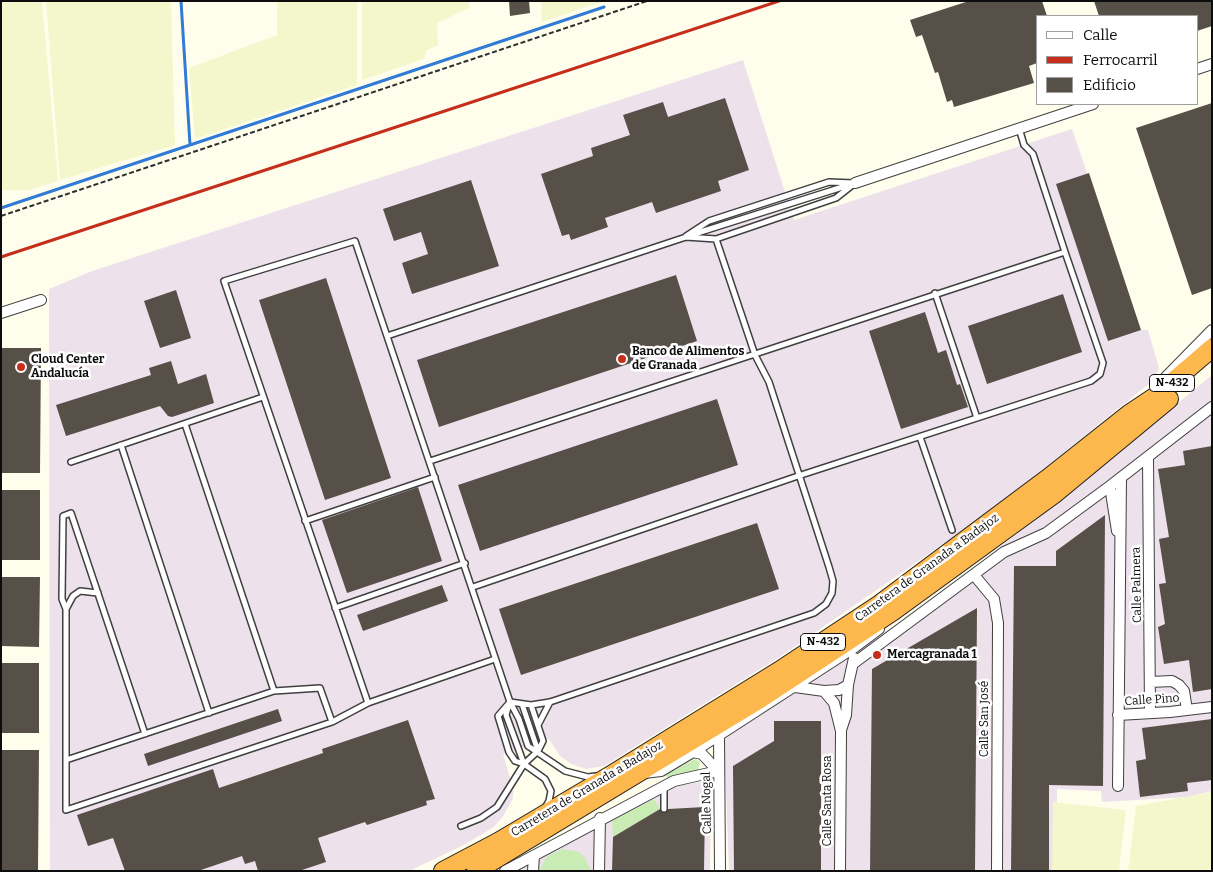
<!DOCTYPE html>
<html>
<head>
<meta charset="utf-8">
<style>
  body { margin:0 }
  #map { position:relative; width:1213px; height:872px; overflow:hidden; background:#fffeed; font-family:Bitter,serif }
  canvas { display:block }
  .frame { position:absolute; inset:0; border:2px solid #0d0d0d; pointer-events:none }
  .legend { position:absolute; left:1036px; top:15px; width:162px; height:90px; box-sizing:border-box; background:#fff; border:1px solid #9e9e9e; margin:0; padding:6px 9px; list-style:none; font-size:15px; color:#0d0d0d }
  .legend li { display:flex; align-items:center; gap:10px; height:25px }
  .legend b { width:25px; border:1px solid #9e9e9e }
</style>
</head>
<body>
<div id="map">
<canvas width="1213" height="872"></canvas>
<div class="frame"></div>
<ul class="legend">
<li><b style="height:6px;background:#fff"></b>Calle</li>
<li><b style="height:6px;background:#c62e1c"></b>Ferrocarril</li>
<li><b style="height:14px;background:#575049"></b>Edificio</li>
</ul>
</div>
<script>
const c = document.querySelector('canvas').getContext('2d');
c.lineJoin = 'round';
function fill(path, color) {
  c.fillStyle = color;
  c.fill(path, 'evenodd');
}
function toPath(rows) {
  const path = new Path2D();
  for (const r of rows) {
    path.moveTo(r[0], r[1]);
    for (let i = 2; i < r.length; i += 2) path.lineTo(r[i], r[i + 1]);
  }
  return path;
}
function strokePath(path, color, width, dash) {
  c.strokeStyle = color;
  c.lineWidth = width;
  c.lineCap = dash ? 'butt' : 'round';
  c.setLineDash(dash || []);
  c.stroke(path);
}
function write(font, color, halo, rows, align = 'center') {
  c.font = font + ' Bitter,serif';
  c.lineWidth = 5;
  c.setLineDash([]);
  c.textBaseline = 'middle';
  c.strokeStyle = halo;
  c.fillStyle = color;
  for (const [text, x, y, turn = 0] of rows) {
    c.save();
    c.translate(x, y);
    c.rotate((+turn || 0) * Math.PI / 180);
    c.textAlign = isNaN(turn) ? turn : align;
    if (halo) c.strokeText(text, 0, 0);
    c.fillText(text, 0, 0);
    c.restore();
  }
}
const industrial = toPath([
  [743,60,794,220,1072,129,1141,330,1148,330,1159,368,1155,379,1032,478,959,533,781,656,604,766,586,769,571,764,560,756,549,739,503,754,513,788,513,798,504,815,494,827,462,846,409,871,50,871,49,289,92,271],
  [1212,375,1212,791,1187,797,1102,802,1101,791,1057,789,1056,871,729,871,724,738,926,605,1077,487],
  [711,781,710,871,514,871,652,794,679,785]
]);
const farmland = toPath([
  [1,1,42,1,58,181,29,190,1,190],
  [46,1,171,1,175,145,60,180],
  [277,1,357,1,357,85,195,139,189,68,277,35],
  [362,1,469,1,469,8,437,23,438,45,427,50,424,59,362,80],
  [541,1,604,1,542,22],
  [1212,792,1212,871,1128,871,1136,806],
  [1053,802,1126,810,1119,871,1052,871]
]);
const green = toPath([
  [695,759,700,762,698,770,668,778,665,775],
  [654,799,660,809,613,837,612,820],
  [563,849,579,852,585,858,591,871,539,871,547,856]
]);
const stream = toPath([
  [181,1,190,145],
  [1,208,604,7]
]);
const building = toPath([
  [509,1,529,1,530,13,510,16],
  [969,1,1042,1,1047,16,1037,16,1037,63,1029,66,1034,83,954,107,952,100,947,102,938,72,935,73,922,35,916,37,910,20],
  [1094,1,1212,1,1212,26,1197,31,1197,16,1099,16],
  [725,98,749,170,718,181,721,191,656,213,652,202,605,218,608,227,571,240,569,234,562,236,541,174,593,156,591,148,630,135,623,115,663,102,668,117],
  [1212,103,1212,288,1192,295,1136,128],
  [1089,173,1141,330,1108,341,1056,184],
  [471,180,499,266,412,294,402,263,428,254,421,232,394,241,383,209],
  [676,275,697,341,439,427,417,360],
  [326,278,391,478,325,500,259,300],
  [176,290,191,338,160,348,144,301],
  [1063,294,1082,352,987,384,968,326],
  [925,312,938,353,946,350,957,385,960,384,968,407,901,429,869,331],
  [1,348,41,348,40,473,1,473],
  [171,361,178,384,206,374,214,403,172,417,168,416,160,406,66,436,56,405,151,375,149,368],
  [717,399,738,465,480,551,458,485],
  [1212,446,1212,689,1193,692,1189,660,1164,664,1158,627,1165,624,1159,584,1166,583,1159,539,1169,537,1158,469,1185,465,1183,451],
  [418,487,442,561,347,593,322,520],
  [1,490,40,490,40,560,1,560],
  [1105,515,1103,786,1049,785,1049,871,1011,871,1014,566,1056,566,1056,551],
  [757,523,779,589,521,675,499,609],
  [1,577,40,577,39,647,1,646],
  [442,585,448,601,363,631,357,615],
  [977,608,975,871,870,871,872,669],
  [1,663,39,663,39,733,1,733],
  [278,709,282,721,148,766,144,754],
  [1212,719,1212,780,1187,783,1188,791,1140,797,1136,761,1146,759,1142,728],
  [408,720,435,799,426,801,427,805,367,825,365,822,318,838,326,862,299,871,258,871,255,861,245,864,242,856,198,871,125,871,113,838,88,846,77,815,213,769,219,788,323,753,322,749],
  [774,721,821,721,821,871,734,871,733,766,774,741],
  [1,750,39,750,38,871,1,871],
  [705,807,704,871,612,871,613,837,660,809,664,813,668,809]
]);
const path = toPath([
  [1,216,647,1]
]);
const lane = toPath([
  [691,235,852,184],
  [686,236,709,221,829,182,854,183],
  [935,293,977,418],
  [387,336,686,237,716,239,836,198,855,183],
  [185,424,274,691,320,688,332,722],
  [920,437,952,530],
  [121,445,209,713],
  [430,461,1065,252,1033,154,1024,145,1019,128],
  [71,462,263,397],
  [305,521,435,477],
  [473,587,798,476,1091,381,1100,374,1103,363,1065,252],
  [335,608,465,563],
  [66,609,73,596,80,591,98,593],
  [510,702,531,705,550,702,814,613,826,604,832,593,833,581,829,567,769,382,755,355,716,239],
  [510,702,498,716,509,752,515,761,524,764,545,779,551,791,549,801,546,806],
  [368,703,224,281,355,241,510,702,519,719,528,746,565,771,588,777,596,776],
  [509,704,506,715,524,764],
  [522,704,538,751],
  [538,725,550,702],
  [145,734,71,513,63,516,62,599,66,609,66,810,332,722,368,703,495,659],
  [66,760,274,691],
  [664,787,664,809],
  [461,826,481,818,497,807,524,764,538,751,543,741,531,705]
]);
const street = toPath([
  [1197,69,1212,64],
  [855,183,1093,104],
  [1,313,41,300],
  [1160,383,1212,330],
  [1148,457,1150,712],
  [1110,486,1117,531],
  [974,575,994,599,998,623,997,871],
  [854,663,1004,552,1046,533,1110,486,1212,407],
  [1150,682,1172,681,1179,685,1184,691,1187,710],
  [795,687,824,691,839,690,848,685,854,658],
  [824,691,834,703,841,731,840,871],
  [1118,715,1170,712,1212,707],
  [841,730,846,715,848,685],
  [719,735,720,871],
  [693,752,702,754,718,771],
  [644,773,661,771,693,752,855,647,879,629],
  [1118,786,1121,478],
  [505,871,674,781,718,771],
  [533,871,534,856],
  [599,871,600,818]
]);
const highway = toPath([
  [443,871,498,842,611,775,779,671,880,604,1047,479,1129,414,1156,396,1212,348],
  [476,871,760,699,892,612,1053,495,1169,399]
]);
const rail = toPath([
  [1,257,779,1]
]);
const markers = [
  [622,359,5,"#c62e1c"],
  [21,367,5,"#c62e1c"],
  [877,655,5,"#c62e1c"]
];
const shields = [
  [1172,383,45],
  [823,642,45]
];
const shieldNames = [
  ["N-432",1172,383],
  ["N-432",823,642]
];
const poiNames = [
  ["Banco de Alimentos",632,352],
  ["de Granada",632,366],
  ["Cloud Center",31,360],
  ["Andalucía",31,374],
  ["Mercagranada 1",887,655]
];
const streetNames = [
  ["Carretera de Granada a Badajoz",927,568,-36],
  ["Calle Palmera",1137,585,-91],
  ["Calle Pino",1152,700,-4],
  ["Calle San José",985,719,-90],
  ["Carretera de Granada a Badajoz",587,789,-31],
  ["Calle Santa Rosa",828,801,-90],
  ["Calle Nogal",707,803,-91]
];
fill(industrial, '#ede1ec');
fill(farmland, '#f4f7cc');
fill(green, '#c9ecb4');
strokePath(stream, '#317bd6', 3);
fill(building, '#575049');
strokePath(lane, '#404040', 8);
strokePath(street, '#404040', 12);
strokePath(highway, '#1e1e1e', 20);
strokePath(path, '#2f2f2f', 2, [5, 2.5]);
strokePath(lane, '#fff', 5);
strokePath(street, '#fff', 10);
strokePath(highway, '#fdb84d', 18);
strokePath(rail, '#c62e1c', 3);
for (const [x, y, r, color] of markers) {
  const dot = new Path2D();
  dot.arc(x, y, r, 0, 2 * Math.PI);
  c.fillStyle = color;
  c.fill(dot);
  strokePath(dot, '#fff', 2);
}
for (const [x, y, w] of shields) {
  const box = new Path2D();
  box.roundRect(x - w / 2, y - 8.5, w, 17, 4);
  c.fillStyle = '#fff';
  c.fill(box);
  strokePath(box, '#0d0d0d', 1);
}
write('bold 11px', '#0d0d0d', null, shieldNames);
write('bold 12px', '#0d0d0d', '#fff', poiNames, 'left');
write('12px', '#0d0d0d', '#fff', streetNames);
</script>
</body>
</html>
